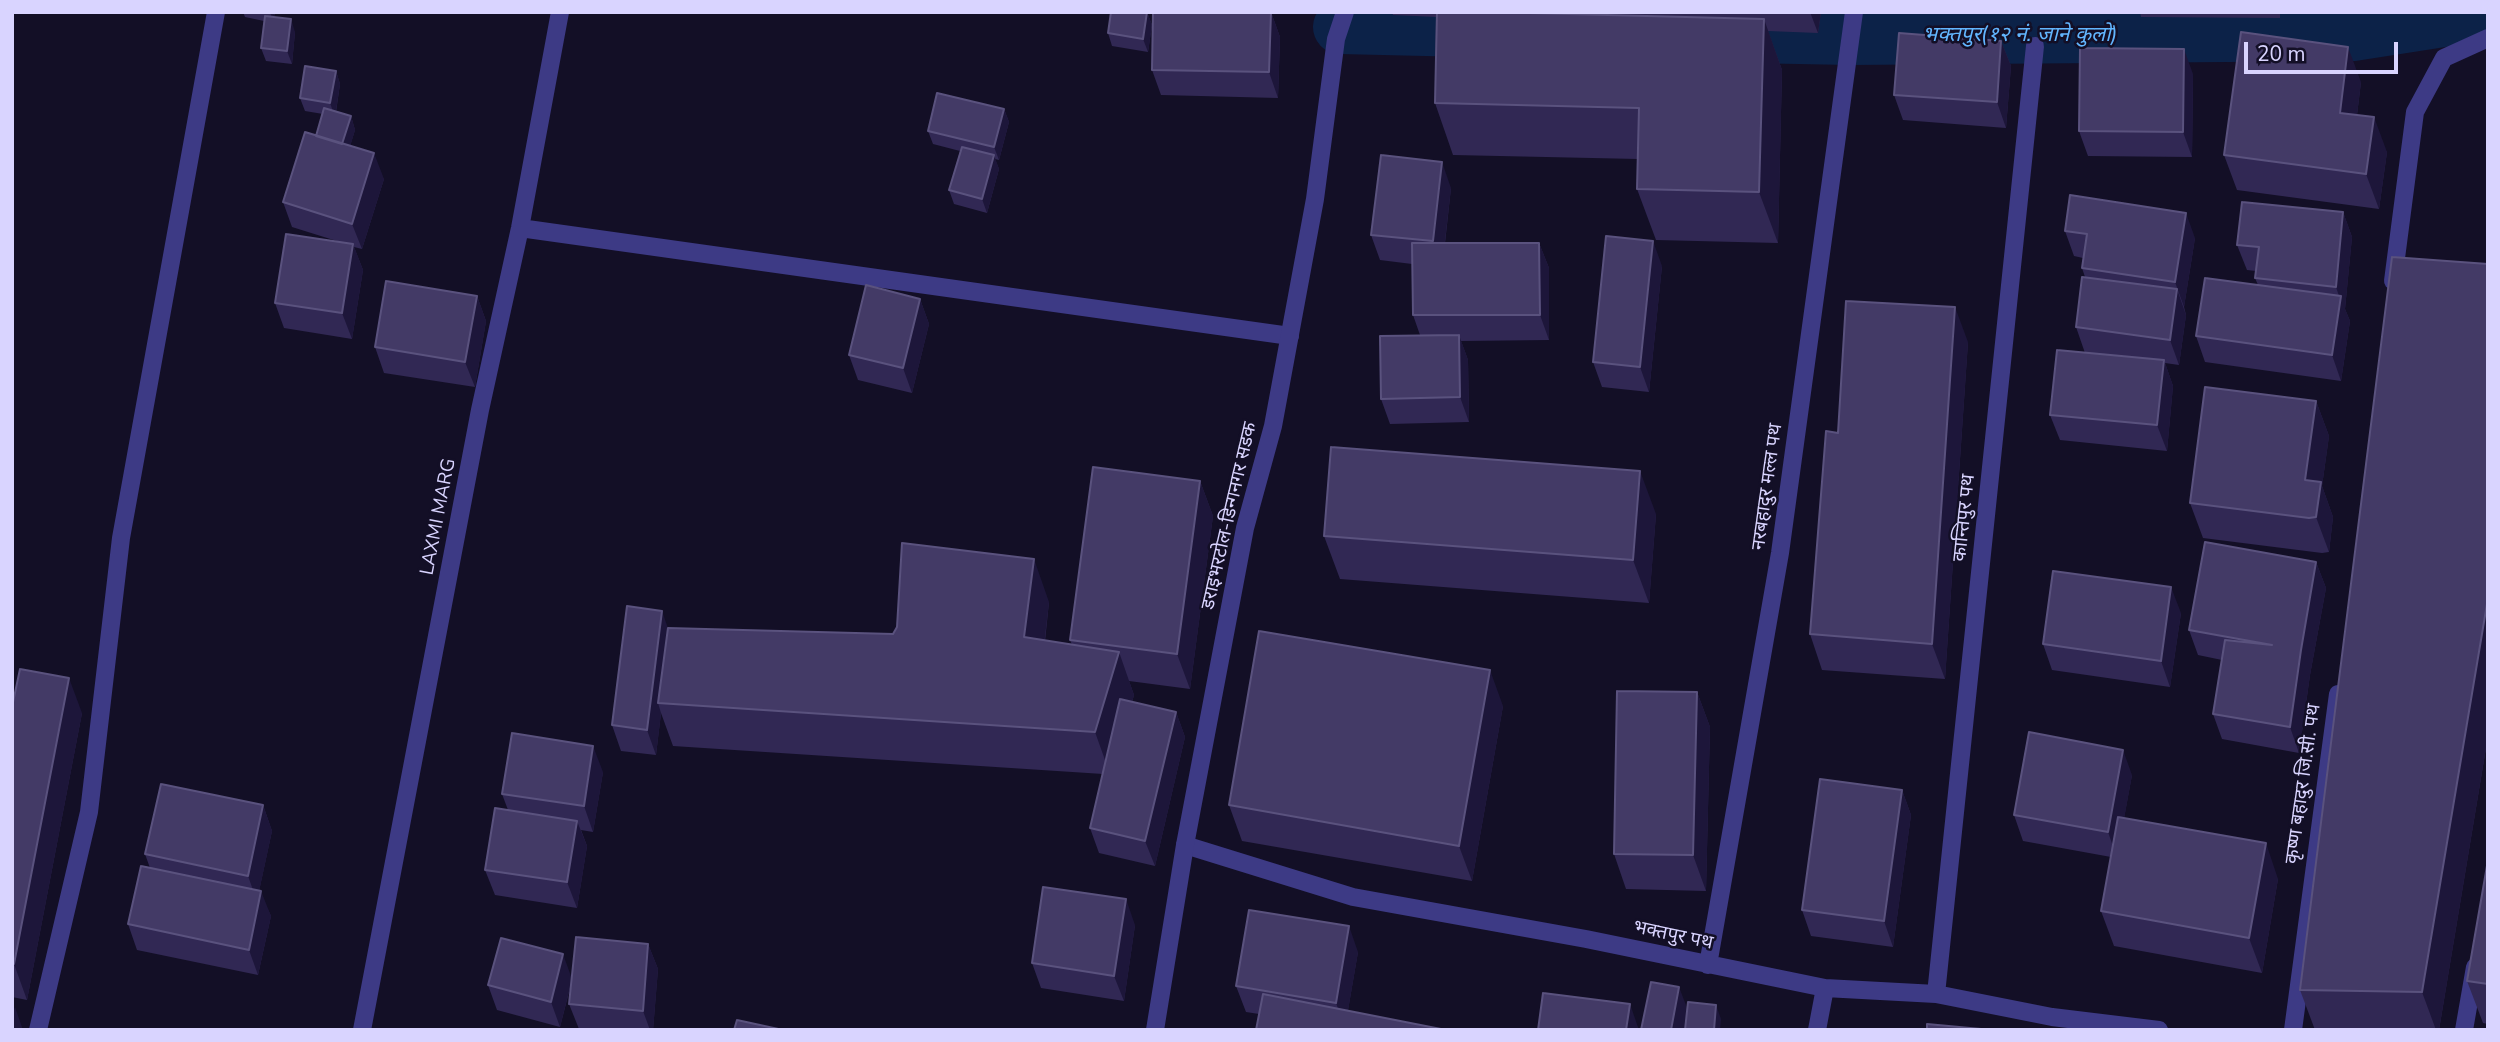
<!DOCTYPE html>
<html>
<head>
<meta charset="utf-8">
<style>
  body { margin:0 }
  #map { position:relative; width:2500px; height:1042px; overflow:hidden; background:#130f26; font-family:"Nunito Sans",sans-serif }
  canvas { display:block }
  .frame { position:absolute; inset:0; border:14px solid #d9d4ff; pointer-events:none }
  .scale { position:absolute; left:2244px; top:42px; width:154px; height:32px; box-sizing:border-box; border:4px solid #d9d4ff; border-top:0; padding-left:9px; font-size:21px; line-height:24px; white-space:nowrap; color:#d9d4ff; -webkit-text-stroke:5px #130f26; paint-order:stroke }
</style>
</head>
<body>
<div id="map">
<canvas width="2500" height="1042"></canvas>
<div class="frame"></div>
<div class="scale">20 m</div>
</div>
<script>
const c = document.querySelector('canvas').getContext('2d');
c.lineJoin = 'round';
function toPath(rows) {
  const path = new Path2D();
  for (const r of rows) {
    path.moveTo(r[0], r[1]);
    for (let i = 2; i < r.length; i += 2) path.lineTo(r[i], r[i + 1]);
  }
  return path;
}
function strokePath(path, color, width, dash) {
  c.strokeStyle = color;
  c.lineWidth = width;
  c.lineCap = dash ? 'butt' : 'round';
  c.setLineDash(dash || []);
  c.stroke(path);
}
function fill(path, color) {
  c.fillStyle = color;
  c.fill(path, 'evenodd');
}
function write(font, color, halo, rows, align = 'center') {
  c.font = font + ' "Nunito Sans","Noto Sans Devanagari",sans-serif';
  c.lineWidth = 5;
  c.setLineDash([]);
  c.textBaseline = 'middle';
  c.strokeStyle = halo;
  c.fillStyle = color;
  for (const [text, x, y, turn = 0] of rows) {
    c.save();
    c.translate(x, y);
    c.rotate((+turn || 0) * Math.PI / 180);
    c.textAlign = isNaN(turn) ? turn : align;
    if (halo) c.strokeText(text, 0, 0);
    c.fillText(text, 0, 0);
    c.restore();
  }
}
const canal = toPath([
  [1340,27,1511,31],
  [1695,35,1850,38,2353,34,2488,13]
]);
const minor = toPath([
  [520,228,1290,336],
  [2393,281,2415,112,2444,58,2488,38],
  [1185,845,1353,897,1586,939,1825,988,1936,994,2052,1017,2159,1030],
  [1708,965,1780,553,1854,12],
  [1936,994,2035,46],
  [38,1030,89,812,121,538,216,12],
  [362,1030,480,410,520,228,560,12],
  [1817,1030,1825,988],
  [2293,1030,2338,694],
  [2464,1030,2475,967]
]);
const tertiary = toPath([
  [1155,1030,1185,845,1245,528,1273,426,1315,199,1336,39,1345,12]
]);
const wall = toPath([
  [243,12,275,12,274,17,295,32,292,64,266,61,261,48,264,21,245,17],
  [1147,12,1152,25,1148,52,1112,46,1108,33],
  [1271,12,1280,37,1278,98,1161,95,1152,70],
  [1392,12,1821,12,1818,33,1768,31,1782,70,1778,243,1656,240,1637,189,1638,159,1453,155,1435,103,1436,17,1393,15],
  [2140,12,2280,12,2280,18,2141,17],
  [2001,41,2011,66,2006,128,1903,120,1894,95],
  [336,71,340,84,336,112,351,116,355,130,350,146,384,179,362,249,354,247,363,270,352,339,284,328,275,303,340,242,292,227,283,202,316,136,323,114,305,111,300,98],
  [2193,74,2192,157,2088,156,2079,131],
  [2361,82,2357,115,2387,152,2379,209,2237,190,2224,155],
  [1004,109,1009,122,999,160,995,159,999,169,987,213,954,204,949,190,960,151,933,144,928,131],
  [1451,188,1445,243,1539,243,1549,268,1549,340,1461,341,1468,360,1469,422,1390,424,1381,399,1420,335,1413,315,1412,264,1380,260,1371,235],
  [2343,212,2352,237,2345,309,2350,321,2341,381,2205,362,2196,336,2258,285,2255,278,2256,271,2247,270,2237,245],
  [2065,231,2195,238,2184,307,2186,315,2179,365,2165,363,2173,386,2167,451,2060,440,2050,415,2085,353,2076,327,2085,277,2082,268,2083,258,2074,256],
  [1662,266,1649,392,1602,387,1593,362],
  [477,296,486,321,475,387,384,373,375,347],
  [920,299,929,324,912,393,858,380,849,355],
  [1968,342,1945,679,1822,670,1810,634],
  [2316,401,2329,436,2322,486,2333,517,2329,552,2322,553,2203,538,2190,503],
  [1200,481,1213,516,1190,689,1129,681,1134,695,1132,702,1176,712,1185,737,1155,866,1099,853,1090,828,1103,774,673,746,661,713,656,755,621,751,612,725,668,628,893,634,1049,602,1045,641,1072,645,1070,640],
  [1656,514,1649,603,1340,579,1324,536],
  [2316,562,2326,588,2310,675,2299,753,2222,739,2213,714,2222,660,2198,655,2189,630],
  [2181,613,2170,687,2052,670,2043,644],
  [1697,692,1710,727,1706,891,1626,889,1614,854],
  [1503,706,1472,881,1242,841,1229,805],
  [12,707,82,713,27,1000,12,997],
  [2488,736,2439,1030,2315,1030,2300,990],
  [603,772,593,832,581,830,587,846,577,908,495,895,485,870,508,810,502,794],
  [2132,775,2124,818,2278,879,2262,973,2114,946,2101,911,2111,857,2023,841,2014,815],
  [1902,790,1911,815,1893,947,1811,936,1802,910],
  [263,805,272,831,259,891,271,916,258,975,137,950,128,924,150,868,145,854],
  [2488,860,2488,1024,2483,1023,2467,981],
  [1135,925,1124,1001,1041,988,1032,963],
  [648,944,658,969,653,1030,579,1029,569,1004,572,980,560,1027,497,1010,488,985,572,979],
  [1358,952,1348,1010,1259,1014,1246,1012,1236,986]
]);
const shadedWall = toPath([
  [270,12,275,12,273,22],
  [1147,12,1152,25,1148,52,1143,39],
  [1271,12,1280,37,1278,98,1269,72],
  [1810,12,1821,12,1818,33],
  [291,19,295,32,292,64,287,51],
  [1764,19,1782,70,1778,243,1759,192],
  [2001,41,2011,66,2006,128,1997,102],
  [2348,47,2361,82,2353,148,2340,113],
  [2184,49,2193,74,2192,157,2183,132],
  [336,71,340,84,335,117,330,103],
  [1004,109,1009,122,999,160,994,147],
  [351,116,355,130,346,160,341,147],
  [2374,117,2387,152,2379,209,2366,174],
  [374,153,384,179,362,249,352,224],
  [994,155,999,169,987,213,982,199],
  [1442,162,1451,188,1442,267,1433,241],
  [2343,212,2352,237,2345,309,2350,321,2341,381,2332,355,2340,299,2336,287],
  [2186,213,2195,238,2184,307,2175,282],
  [1653,241,1662,266,1649,392,1640,367],
  [1539,243,1549,268,1549,340,1540,315],
  [353,244,363,270,352,339,342,313],
  [2177,289,2186,315,2179,365,2170,340],
  [477,296,486,321,475,387,465,362],
  [920,299,929,324,912,393,903,368],
  [1955,307,1968,342,1945,679,1932,644],
  [1459,335,1468,360,1469,422,1460,397],
  [2164,360,2173,386,2167,451,2157,425],
  [2316,401,2329,436,2322,486,2333,517,2329,552,2316,517,2305,480],
  [1640,471,1656,514,1649,603,1633,560],
  [1200,481,1213,516,1190,689,1177,654],
  [1034,559,1049,602,1040,680,1024,637],
  [2316,562,2326,588,2310,675,2299,753,2290,727,2301,650],
  [2171,587,2181,613,2170,687,2161,661],
  [2488,598,2488,736,2439,1030,2436,1030,2422,992],
  [662,611,671,637,658,703,661,713,656,755,647,730],
  [1119,652,1134,695,1110,774,1095,732],
  [1490,670,1503,706,1472,881,1459,846],
  [69,678,82,713,27,1000,14,964],
  [1697,692,1710,727,1706,891,1693,855],
  [1176,712,1185,737,1155,866,1145,841],
  [593,746,603,772,593,832,584,806],
  [2123,750,2132,775,2117,858,2108,832],
  [1902,790,1911,815,1893,947,1884,921],
  [263,805,272,831,257,901,248,876],
  [577,821,587,846,577,908,567,882],
  [2266,843,2278,879,2262,973,2249,938],
  [261,891,271,916,258,975,249,950],
  [1126,899,1135,925,1124,1001,1114,976],
  [1349,926,1358,952,1345,1028,1336,1003],
  [648,944,658,969,653,1030,650,1030,643,1011],
  [563,954,572,979,560,1027,551,1002],
  [1679,987,1689,1013,1685,1030,1671,1030],
  [1630,1004,1639,1030,1626,1030],
  [1716,1005,1721,1019,1720,1030,1714,1030],
  [15,1007,23,1030,12,1030,12,1016]
]);
const building = toPath([
  [1111,12,1147,12,1143,39,1108,33,1111,12],
  [1153,12,1271,12,1269,72,1152,70,1153,12],
  [1437,12,1490,12,1764,19,1759,192,1637,189,1639,108,1435,103,1437,12],
  [265,16,291,19,287,51,261,48,265,16],
  [2241,32,2348,47,2340,113,2374,117,2366,174,2224,155,2241,32],
  [1899,33,2001,41,1997,102,1894,95,1899,33],
  [2080,48,2184,49,2183,132,2079,131,2080,48],
  [305,66,336,71,330,103,300,98,305,66],
  [937,93,1004,109,994,147,928,131,937,93],
  [324,108,351,116,342,144,316,136,324,108],
  [305,132,374,153,352,224,283,202,305,132],
  [962,147,994,155,982,199,949,190,962,147],
  [1381,155,1442,162,1433,241,1371,235,1381,155],
  [2070,195,2186,213,2175,282,2082,268,2087,234,2065,231,2070,195],
  [2242,202,2343,212,2336,287,2255,278,2259,247,2237,245,2242,202],
  [286,234,353,244,342,313,275,303,286,234],
  [1606,236,1653,241,1640,367,1593,362,1606,236],
  [1412,243,1539,243,1540,315,1413,315,1412,243],
  [2392,257,2488,264,2488,598,2422,992,2300,990,2392,257],
  [2082,277,2177,289,2170,340,2076,327,2082,277],
  [2205,278,2341,296,2332,355,2196,336,2205,278],
  [386,281,477,296,465,362,375,347,386,281],
  [866,285,920,299,903,368,849,355,866,285],
  [1846,301,1955,307,1932,644,1810,634,1826,431,1838,433,1846,301],
  [1459,335,1460,397,1381,399,1380,336,1459,335],
  [2057,350,2164,360,2157,425,2050,415,2057,350],
  [2205,387,2316,401,2305,480,2321,482,2316,517,2309,518,2190,503,2205,387],
  [1331,447,1640,471,1633,560,1324,536,1331,447],
  [1093,467,1200,481,1177,654,1070,640,1093,467],
  [2205,542,2316,562,2301,650,2290,727,2213,714,2225,640,2272,645,2189,630,2205,542],
  [902,543,1034,559,1024,637,1119,652,1095,732,658,703,668,628,893,634,897,627,902,543],
  [2053,571,2171,587,2161,661,2043,644,2053,571],
  [627,606,662,611,647,730,612,725,627,606],
  [1259,631,1490,670,1459,846,1229,805,1259,631],
  [20,669,69,678,14,964,12,964,12,707,20,669],
  [1617,691,1697,692,1693,855,1614,854,1617,691],
  [1120,699,1176,712,1145,841,1090,828,1120,699],
  [2029,732,2123,750,2108,832,2014,815,2029,732],
  [512,733,593,746,584,806,502,794,512,733],
  [1820,779,1902,790,1884,921,1802,910,1820,779],
  [161,784,263,805,248,876,145,854,161,784],
  [495,808,577,821,567,882,485,870,495,808],
  [2118,817,2266,843,2249,938,2101,911,2118,817],
  [2488,860,2488,984,2467,981,2488,860],
  [141,866,261,891,249,950,128,924,141,866],
  [1043,887,1126,899,1114,976,1032,963,1043,887],
  [1249,910,1349,926,1336,1003,1236,986,1249,910],
  [576,937,648,944,643,1011,569,1004,576,937],
  [501,938,563,954,551,1002,488,985,501,938],
  [1651,982,1679,987,1671,1030,1641,1030,1651,982],
  [1543,993,1630,1004,1626,1030,1538,1030,1543,993],
  [1263,994,1446,1030,1256,1030,1263,994],
  [1688,1002,1716,1005,1714,1030,1685,1030,1688,1002],
  [737,1020,783,1030,734,1030,737,1020],
  [1927,1024,1992,1030,1927,1030,1927,1024]
]);
const streetNames = [
  ["नरबहादुर मल्ल पथ",1768,487,-82],
  ["डराइभरटोल-डिन्गनगर सडक",1230,516,-77],
  ["LAXMI MARG",439,517,-79],
  ["कान्तिपुर पथ",1965,518,-84],
  ["कृष्ण बहादुर जि.सी. पथ",2304,784,-82],
  ["भक्तपुर पथ",1673,936,12]
];
const waterNames = [
  ["भक्तपुर(१२ नं. जाने कुलो)",2020,36]
];
strokePath(canal, '#0c2248', 54);
strokePath(minor, '#3d3a85', 18);
strokePath(tertiary, '#3d3a85', 18);
fill(wall, '#312854');
fill(shadedWall, '#1d163a');
fill(building, '#433a66');
strokePath(building, '#5a527e', 2);
write('19px', '#d9d4ff', '#130f26', streetNames);
write('italic 21px', '#62b6ff', '#130f26', waterNames);
</script>
</body>
</html>
